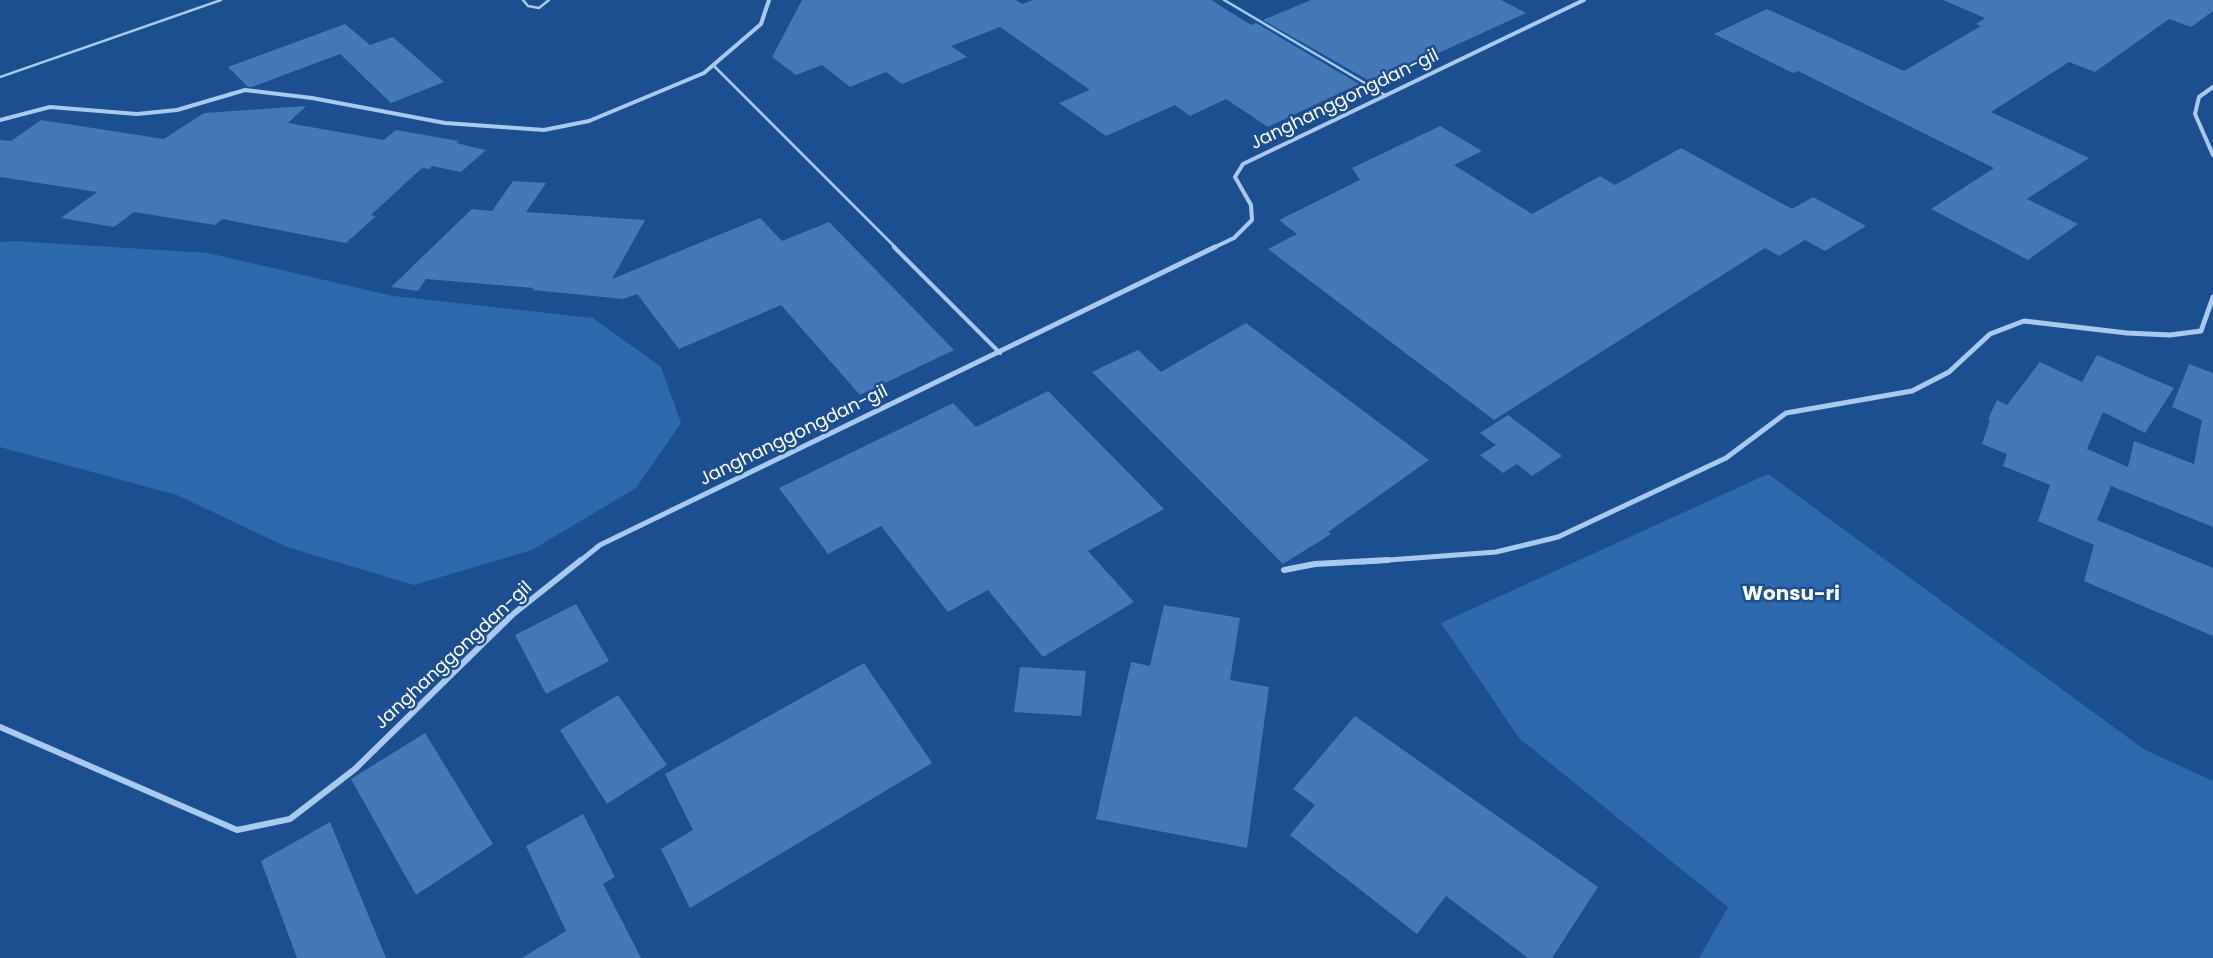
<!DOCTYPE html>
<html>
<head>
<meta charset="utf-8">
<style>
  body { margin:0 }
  canvas { display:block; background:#1b4f8f }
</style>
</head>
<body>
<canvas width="2213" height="958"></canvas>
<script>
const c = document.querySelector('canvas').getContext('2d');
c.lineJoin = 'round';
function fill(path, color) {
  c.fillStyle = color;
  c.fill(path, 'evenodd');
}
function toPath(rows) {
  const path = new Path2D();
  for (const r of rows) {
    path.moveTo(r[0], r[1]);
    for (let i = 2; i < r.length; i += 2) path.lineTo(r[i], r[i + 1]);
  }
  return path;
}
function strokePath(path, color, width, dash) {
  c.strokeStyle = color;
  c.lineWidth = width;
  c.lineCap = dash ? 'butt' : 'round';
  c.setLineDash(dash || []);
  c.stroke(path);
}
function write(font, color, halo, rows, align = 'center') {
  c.font = font + ' Poppins,sans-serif';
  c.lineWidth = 5;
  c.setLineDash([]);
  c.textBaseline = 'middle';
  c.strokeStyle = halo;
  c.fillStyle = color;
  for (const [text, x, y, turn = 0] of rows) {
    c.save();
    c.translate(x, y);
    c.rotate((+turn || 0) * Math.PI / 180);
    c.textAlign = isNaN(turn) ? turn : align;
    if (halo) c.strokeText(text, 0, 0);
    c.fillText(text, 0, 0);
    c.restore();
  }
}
const green = toPath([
  [14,241,208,253,393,296,593,318,661,367,681,423,636,488,532,550,414,585,287,547,177,495,0,447,0,242],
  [1768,474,2145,750,2213,781,2213,958,1699,958,1728,907,1519,738,1441,623]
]);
const building = toPath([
  [802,0,1016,0,1022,4,1033,0,1211,0,1251,25,1256,23,1359,84,1268,127,1226,99,1190,116,1175,105,1106,136,1059,103,1090,90,1000,27,951,46,967,57,902,84,886,72,850,87,822,65,796,75,772,57],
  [1311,0,1501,0,1526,13,1373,83,1263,20],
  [1943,0,2213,0,2213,11,2191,27,2169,19,2095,72,2069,62,1991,112,2089,158,2027,199,2078,224,2028,260,1931,209,1994,168,1798,71,1793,73,1714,34,1767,9,1904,71,1981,26,1976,24,1985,18],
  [345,24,370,45,393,37,444,82,391,103,340,54,252,87,248,87,228,67],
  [306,106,288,123,384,140,396,130,459,141,456,143,486,150,461,172,432,166,429,169,422,168,371,215,376,216,346,243,222,219,215,225,134,212,114,227,61,218,97,192,0,177,0,140,11,141,41,120,164,139,204,113],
  [1440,126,1482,151,1454,165,1532,214,1600,176,1615,185,1681,148,1792,209,1813,197,1866,226,1825,251,1805,240,1779,256,1765,248,1494,420,1268,249,1297,234,1279,220,1360,180,1352,168],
  [513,181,546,183,526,212,645,220,612,279,760,218,782,241,829,222,954,350,860,395,781,305,679,349,637,294,623,299,532,290,534,288,426,279,418,291,391,287,472,209,492,211],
  [1246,323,1429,460,1328,532,1331,534,1283,564,1092,372,1138,350,1161,372],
  [2097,355,2174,388,2145,433,2103,412,2087,449,2128,467,2134,441,2194,464,2202,420,2172,407,2189,364,2213,373,2213,527,2111,486,2097,520,2213,568,2213,636,2084,581,2094,545,2038,521,2050,485,2003,466,2007,454,1982,444,1990,420,1988,419,1997,400,2007,405,2040,362,2082,382],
  [1048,391,1164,509,1088,551,1134,602,1043,657,988,590,948,612,881,526,828,554,779,488,953,403,976,427],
  [1508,415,1562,456,1532,476,1517,464,1503,473,1480,455,1496,445,1480,433],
  [576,604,609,661,546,694,515,635],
  [1164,605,1240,618,1230,680,1269,687,1247,848,1096,819,1131,662,1150,666],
  [864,663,932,763,690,908,661,849,693,830,665,774],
  [1020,667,1086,671,1081,716,1014,712],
  [618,695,667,765,607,804,560,730],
  [1355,716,1598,887,1552,958,1528,958,1446,896,1417,934,1290,835,1315,805,1293,789],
  [425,733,493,844,416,895,351,779],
  [583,814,615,877,603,884,641,958,522,958,566,931,526,846],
  [330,822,386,958,297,958,261,861]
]);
const laneFar1 = toPath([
  [523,0,528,6,539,8,549,0],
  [1224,0,1385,95],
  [713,65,896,248],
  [0,77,221,0]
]);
const lane = toPath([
  [894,247,1000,353]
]);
const streetFar2 = toPath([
  [2213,87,2199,97,2195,114,2213,155],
  [0,120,50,107,137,114,177,110,245,90,312,98,445,123,544,130,589,121,704,73,761,24,769,0],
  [1213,248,1234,238,1252,220,1251,205,1235,177,1243,164,1584,0]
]);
const streetFar1 = toPath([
  [579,562,600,545,1215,247],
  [1362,562,1496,552,1558,537,1726,458,1786,413,1912,391,1949,372,1990,334,2024,321,2127,333,2170,335,2201,331,2213,297]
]);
const street = toPath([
  [1284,570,1315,564,1388,560],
  [0,727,237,830,290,819,355,769,512,615,581,560]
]);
const streetNames = [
  ["Janghanggongdan-gil",1345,100,-26],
  ["Janghanggongdan-gil",794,436,-26],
  ["Janghanggongdan-gil",454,656,-43]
];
const quarterNames = [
  ["Wonsu-ri",1791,595]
];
fill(green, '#2e69ad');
fill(building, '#4478b7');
strokePath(laneFar1, '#a9c9ee', 2.5);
strokePath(lane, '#a9c9ee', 4);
strokePath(streetFar2, '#a9c9ee', 4);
strokePath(streetFar1, '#a9c9ee', 5);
strokePath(street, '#a9c9ee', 6);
write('18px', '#fff', '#1b4f8f', streetNames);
write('bold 20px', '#fff', '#1b4f8f', quarterNames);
</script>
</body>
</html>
